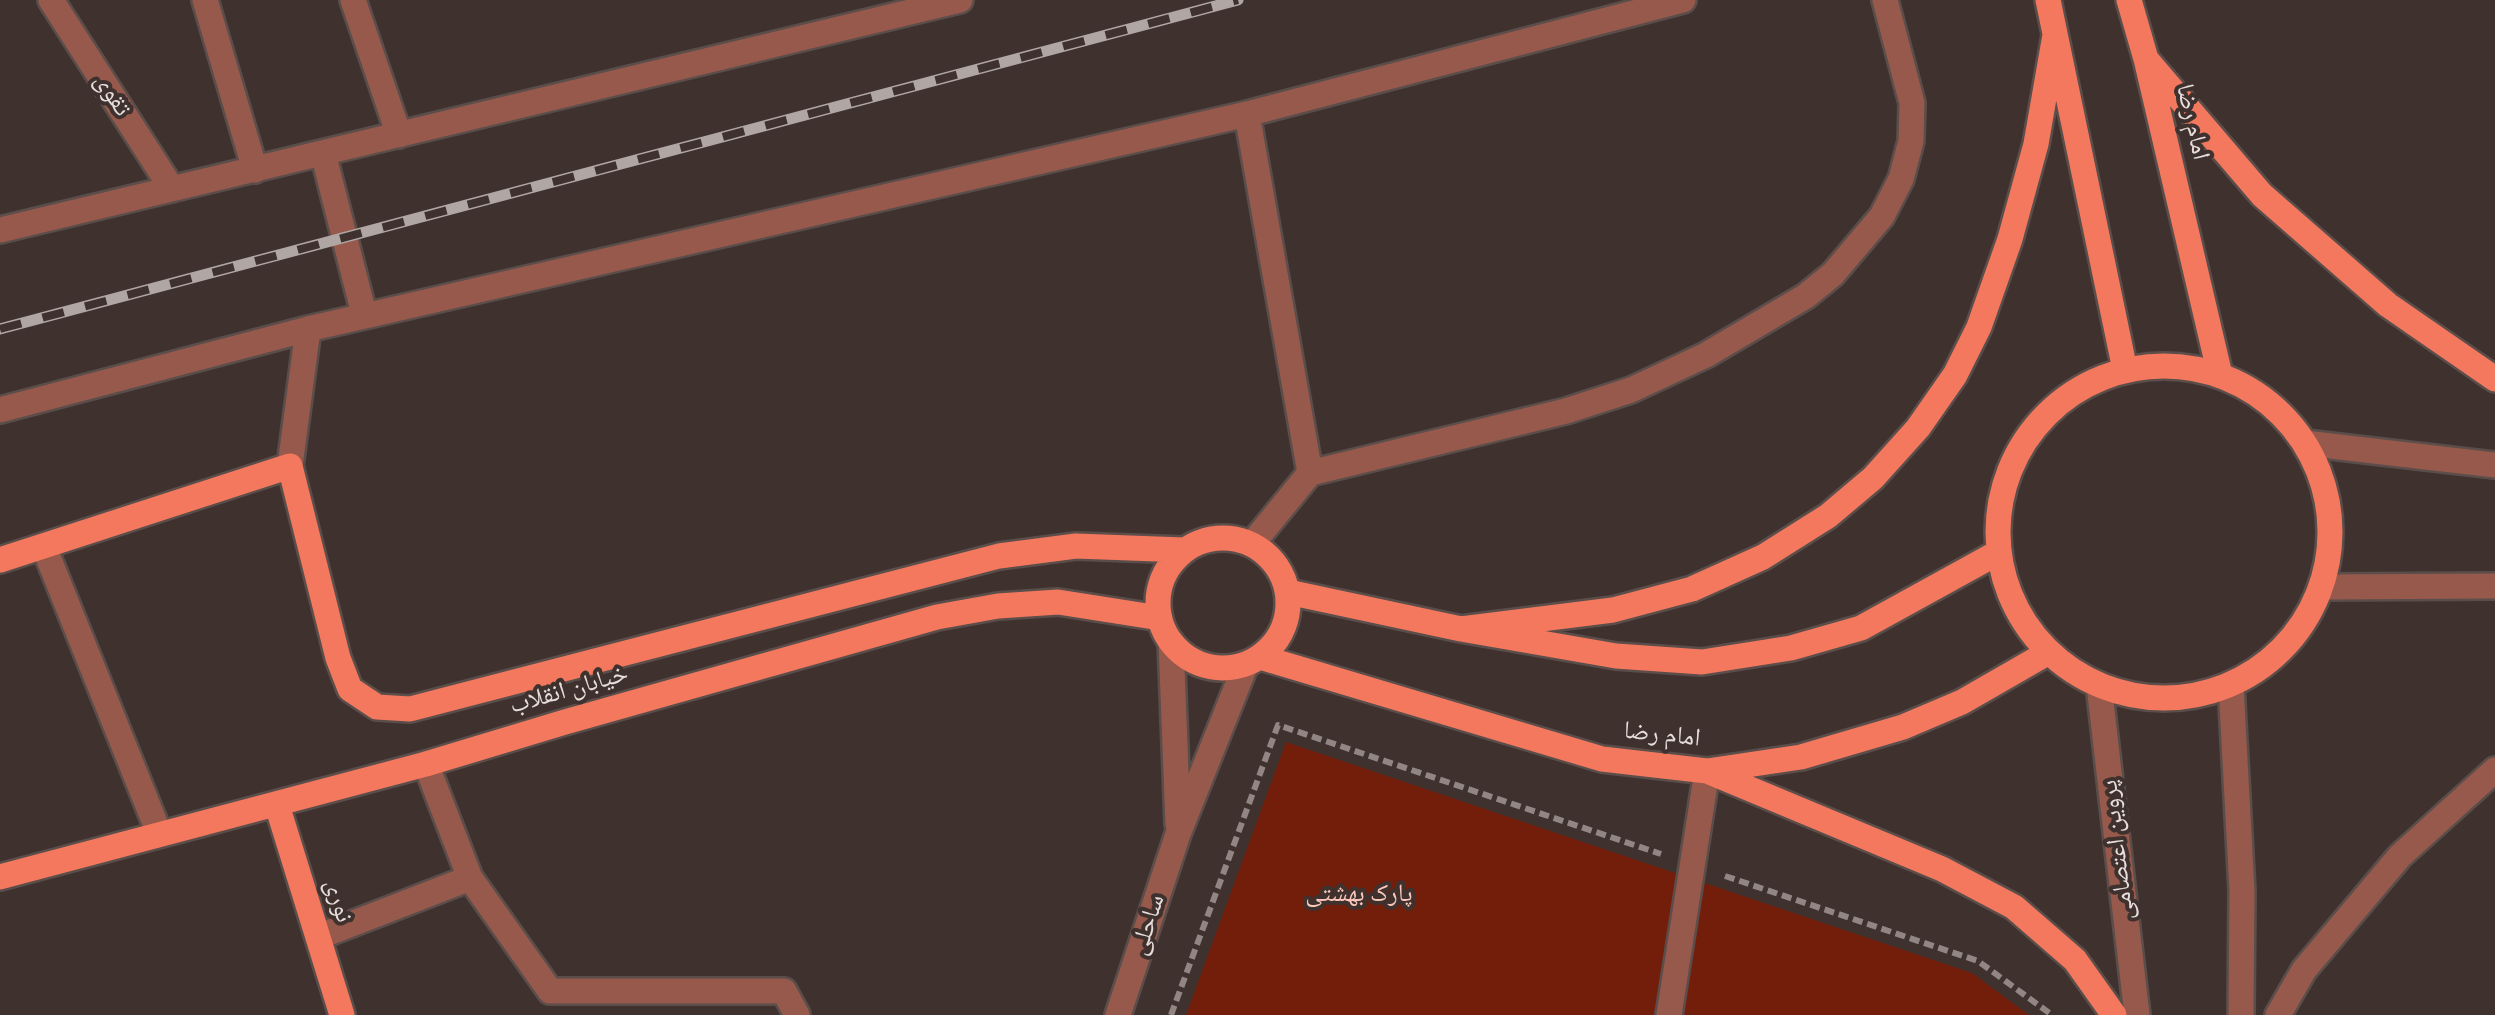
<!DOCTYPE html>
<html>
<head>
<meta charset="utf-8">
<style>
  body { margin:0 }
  canvas { display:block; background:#3f312e }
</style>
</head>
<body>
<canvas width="2495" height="1015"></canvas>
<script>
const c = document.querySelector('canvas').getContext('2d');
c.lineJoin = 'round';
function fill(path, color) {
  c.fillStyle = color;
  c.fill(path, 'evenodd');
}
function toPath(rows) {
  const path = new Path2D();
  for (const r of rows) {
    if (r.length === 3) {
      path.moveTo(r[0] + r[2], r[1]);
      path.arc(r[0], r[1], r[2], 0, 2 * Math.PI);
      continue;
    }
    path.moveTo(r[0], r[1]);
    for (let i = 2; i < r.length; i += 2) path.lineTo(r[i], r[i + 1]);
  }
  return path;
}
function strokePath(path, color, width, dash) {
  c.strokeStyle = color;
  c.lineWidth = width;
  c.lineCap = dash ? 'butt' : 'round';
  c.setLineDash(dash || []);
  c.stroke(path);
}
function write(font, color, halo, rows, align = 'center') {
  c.font = font + ' Signika,"Noto Naskh Arabic",sans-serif';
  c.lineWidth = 8;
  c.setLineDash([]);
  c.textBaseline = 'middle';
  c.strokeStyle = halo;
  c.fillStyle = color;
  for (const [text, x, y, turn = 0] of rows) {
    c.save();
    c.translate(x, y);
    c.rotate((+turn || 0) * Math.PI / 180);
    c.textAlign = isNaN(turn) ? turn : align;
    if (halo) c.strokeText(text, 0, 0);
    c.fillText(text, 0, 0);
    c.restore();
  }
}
const green = toPath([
  [1286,742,1972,973,2029,1015,1186,1015]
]);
const path = toPath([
  [1725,876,1978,961,2052,1015],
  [1171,1015,1278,725,1661,854]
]);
const minor = toPath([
  [51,0,172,189],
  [205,0,255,170],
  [353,0,399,135],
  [1247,114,1310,473],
  [323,153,364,314],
  [0,230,960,0],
  [0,410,308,329],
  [2305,443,2495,465],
  [290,466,308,329,1247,114,1683,0],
  [1252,544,1310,473,1566,411,1631,390,1706,355,1806,296,1833,274,1882,216,1901,179,1911,141,1912,103,1885,0],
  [44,547,159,833],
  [2322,587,2495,586],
  [1171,642,1178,824],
  [2099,685,2137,1015],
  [2231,685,2242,891,2241,1015],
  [426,764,470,878,550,991,784,991,797,1015],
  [318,937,470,878],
  [1118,1015,1178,834,1246,664],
  [1669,1015,1707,771],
  [2278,1015,2304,970,2400,856,2495,770]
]);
const major = toPath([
  [2048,0,2125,370],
  [2129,0,2146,59,2220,375],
  [2146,59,2262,195,2388,305,2495,379],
  [2164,532,166],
  [1223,603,65],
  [0,560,290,466,338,658,350,689,377,707,410,709,999,556,1076,546,1184,550],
  [1288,592,1461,629,1616,656,1702,662,1791,648,1861,628,1999,552],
  [1461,629,1613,610,1692,589,1763,557,1828,516,1873,478,1918,428,1955,375,1979,327,2010,239,2036,144,2055,35],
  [1260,657,1602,759,1707,771,1801,757,1903,727,1962,702,2049,652],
  [1707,771,1942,869,2014,907,2075,960,2114,1015],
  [277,805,342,1015],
  [0,877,426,764,565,722,937,617,998,606,1058,602,1160,618]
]);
const rail = toPath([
  [0,329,1238,0]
]);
const streetNames = [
  ["تقوی",112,95,57],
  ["امام رضا",2192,122,77],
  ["خیابان انقلاب",569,690,-16],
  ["امام رضا",1662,735,6],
  ["پروین اعتصامی",2118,850,-97],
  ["نوری",338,901,73],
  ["ساحلی",1148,925,-72]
];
const parkNames = [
  ["پارک بهشتی",1359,894]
];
fill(green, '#731e0b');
strokePath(minor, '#5a4d4a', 30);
strokePath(major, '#5a4d4a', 30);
strokePath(path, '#918683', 6, [10, 5]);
strokePath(minor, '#96594b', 25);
strokePath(major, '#f4785d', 25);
strokePath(rail, '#b0a6a4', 11);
strokePath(rail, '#3f312e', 8, [22]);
write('25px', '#e7dedc', '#3f312e', streetNames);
write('25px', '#fcc7bb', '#3f312e', parkNames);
</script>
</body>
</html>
